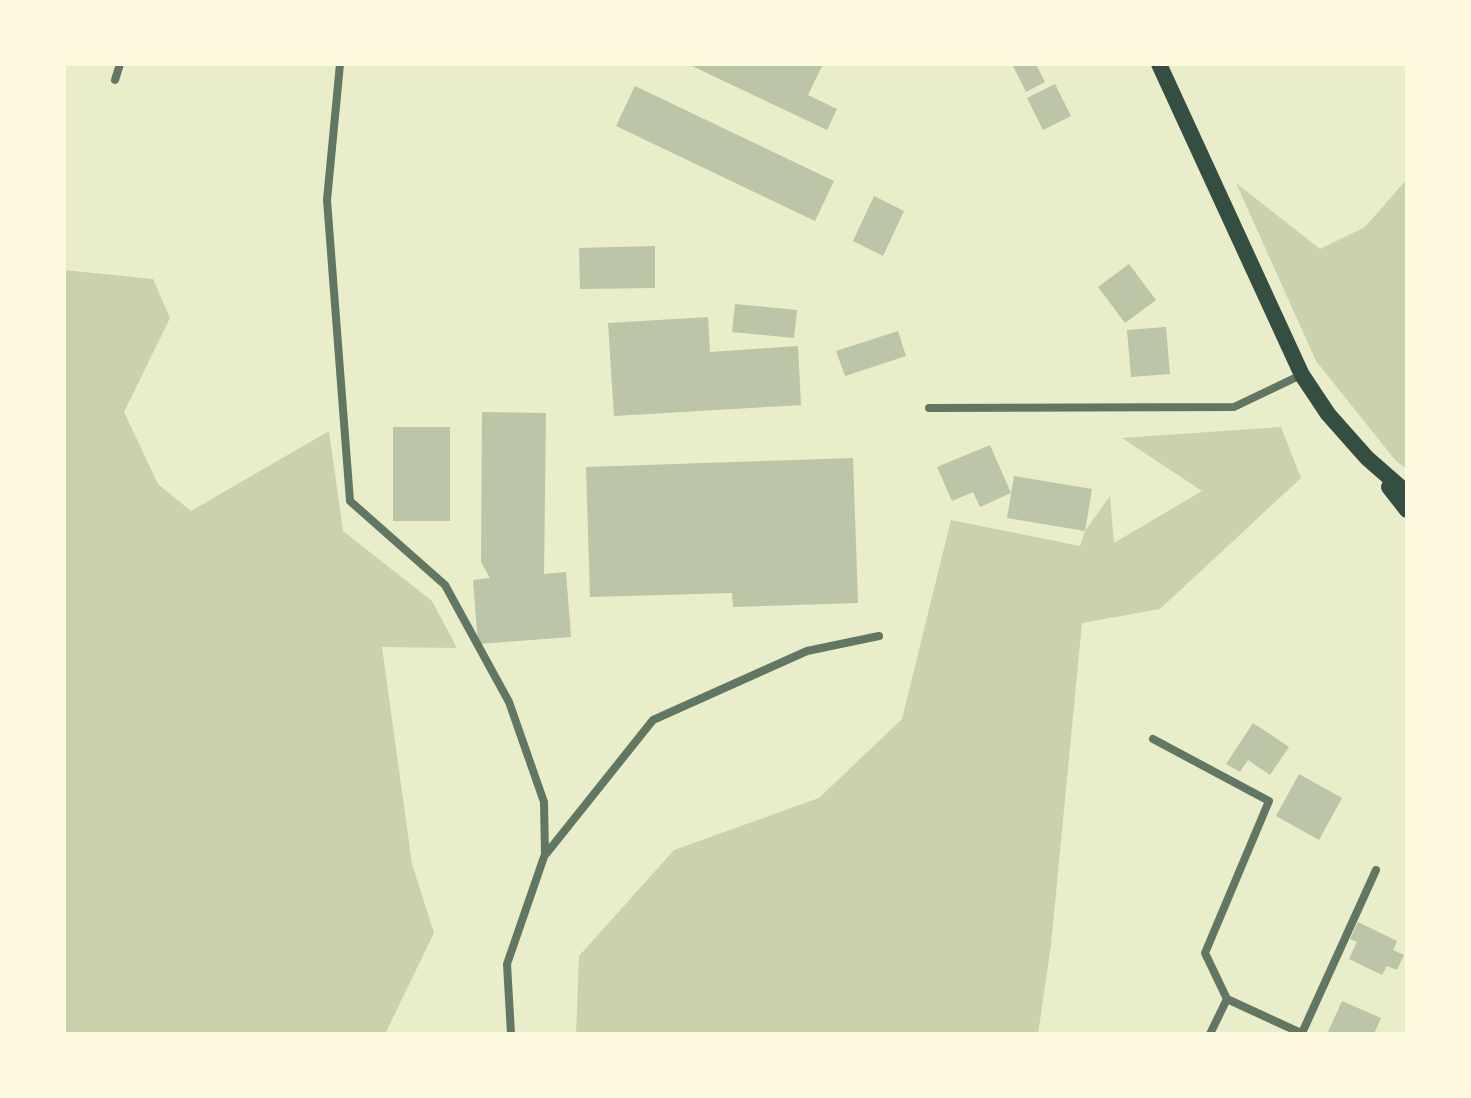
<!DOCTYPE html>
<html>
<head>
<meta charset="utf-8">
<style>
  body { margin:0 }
  #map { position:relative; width:1471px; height:1098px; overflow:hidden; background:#e9edc9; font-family:Manrope,sans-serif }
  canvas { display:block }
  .frame { position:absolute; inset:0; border:66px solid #fefae0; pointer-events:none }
</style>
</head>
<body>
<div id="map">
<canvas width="1471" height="1098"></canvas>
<div class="frame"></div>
</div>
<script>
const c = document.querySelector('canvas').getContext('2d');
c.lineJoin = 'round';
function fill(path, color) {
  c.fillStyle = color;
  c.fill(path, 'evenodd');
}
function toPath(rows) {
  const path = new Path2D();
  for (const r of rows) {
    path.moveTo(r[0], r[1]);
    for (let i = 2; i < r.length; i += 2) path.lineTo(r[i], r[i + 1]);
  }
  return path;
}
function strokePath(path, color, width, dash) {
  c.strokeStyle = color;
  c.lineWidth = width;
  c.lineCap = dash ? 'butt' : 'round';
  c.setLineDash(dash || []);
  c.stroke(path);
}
const green = toPath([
  [1407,179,1407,469,1396,461,1316,361,1236,183,1320,249,1365,227],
  [64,270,153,279,170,318,124,412,158,484,191,511,329,431,343,531,432,601,457,648,382,647,412,864,434,933,385,1034,64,1034],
  [1281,427,1301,478,1160,609,1082,623,1051,945,1038,1034,576,1034,579,956,674,850,819,798,902,719,951,520,1080,546,1085,531,1110,496,1114,543,1202,491,1122,438]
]);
const building = toPath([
  [694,64,823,64,808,95,837,109,827,130,692,66],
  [1012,64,1036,64,1045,82,1026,92],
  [1055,84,1071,116,1043,130,1027,98],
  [635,86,834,181,815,221,616,126],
  [874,196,904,211,883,256,853,241],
  [655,246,655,288,580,289,579,248],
  [1129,264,1156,300,1125,323,1098,287],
  [735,304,797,310,794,338,732,332],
  [708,317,710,352,798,346,801,405,614,416,608,323],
  [1166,327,1170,374,1131,377,1127,330],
  [898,331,906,356,845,376,836,351],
  [482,412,546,413,544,574,566,572,571,637,478,644,473,580,490,578,481,562],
  [393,427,450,427,450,521,393,521],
  [990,445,1011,493,980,507,973,492,952,501,937,467],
  [853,458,858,603,733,607,732,593,590,597,586,467],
  [1014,476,1092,489,1085,531,1007,518],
  [1253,723,1289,747,1270,775,1248,760,1240,772,1226,764],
  [1299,774,1342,798,1319,840,1276,816],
  [1358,922,1397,941,1393,950,1404,955,1397,970,1387,966,1382,975,1349,959,1357,942,1350,939],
  [1342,1001,1381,1018,1374,1034,1327,1034]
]);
const minor = toPath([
  [340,64,327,200,350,501,445,585,509,702,544,802,545,854,507,964,511,1034],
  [115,80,120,64],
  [929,408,1234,407,1301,375],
  [1153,739,1269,801,1205,953,1227,999],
  [546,854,653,720,807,651,879,636],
  [1302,1033,1376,870],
  [1210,1034,1227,999,1303,1034]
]);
const secondary = toPath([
  [1159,64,1302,375,1328,414,1367,458,1407,493],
  [1389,487,1407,510]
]);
fill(green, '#cad2ad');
fill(building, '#bcc5a7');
strokePath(minor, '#617663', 8);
strokePath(secondary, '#344e41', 16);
</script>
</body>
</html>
